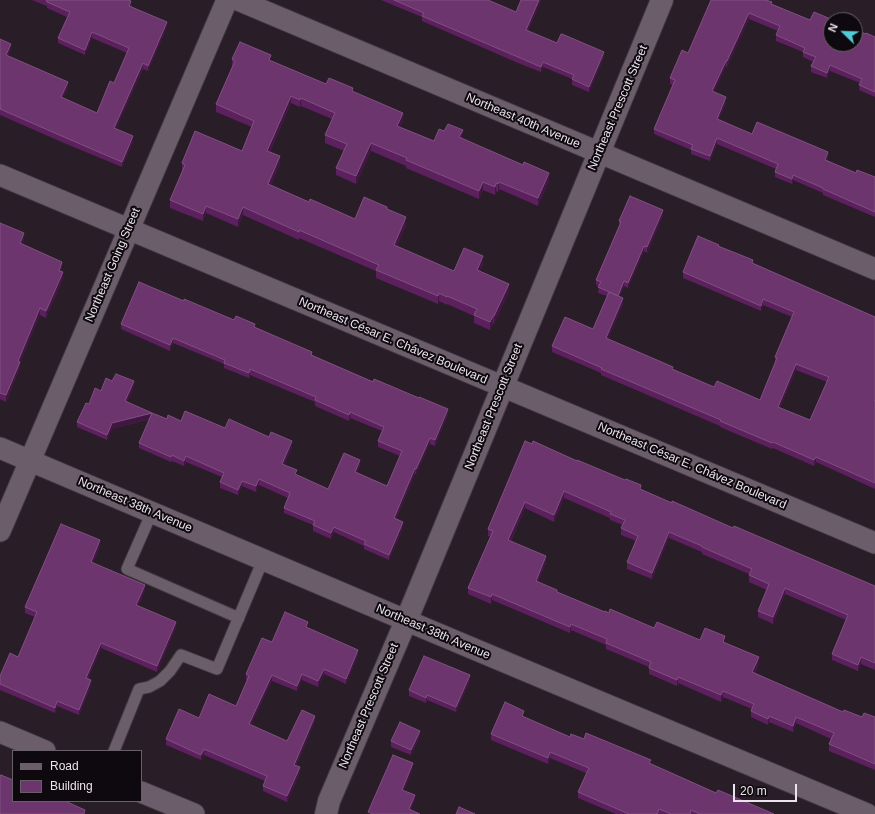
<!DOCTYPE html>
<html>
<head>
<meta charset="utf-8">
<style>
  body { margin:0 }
  #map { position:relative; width:875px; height:814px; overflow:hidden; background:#291d28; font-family:Helvetica,sans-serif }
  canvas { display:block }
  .legend { position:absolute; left:12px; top:750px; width:130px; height:52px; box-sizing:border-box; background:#0e090e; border:1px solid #676167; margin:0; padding:5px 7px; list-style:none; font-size:12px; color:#ece4ec }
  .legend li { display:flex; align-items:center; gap:8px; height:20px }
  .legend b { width:20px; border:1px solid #676167 }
  .north { position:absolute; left:823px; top:12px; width:40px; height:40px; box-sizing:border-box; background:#0e090e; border:1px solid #676167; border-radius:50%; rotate:293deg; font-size:11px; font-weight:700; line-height:16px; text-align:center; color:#ece4ec }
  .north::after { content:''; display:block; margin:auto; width:14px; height:18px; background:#52cbd8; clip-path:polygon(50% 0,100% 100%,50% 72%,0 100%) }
  .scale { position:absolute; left:733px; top:784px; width:64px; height:18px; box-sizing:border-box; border:2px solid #ece4ec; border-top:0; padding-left:5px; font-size:12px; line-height:14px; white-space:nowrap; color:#ece4ec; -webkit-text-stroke:3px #0e090e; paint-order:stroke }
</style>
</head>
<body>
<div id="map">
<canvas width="875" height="814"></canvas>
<ul class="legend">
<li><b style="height:5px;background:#6b5d6a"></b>Road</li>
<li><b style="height:11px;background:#6c356d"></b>Building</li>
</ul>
<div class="north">N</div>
<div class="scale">20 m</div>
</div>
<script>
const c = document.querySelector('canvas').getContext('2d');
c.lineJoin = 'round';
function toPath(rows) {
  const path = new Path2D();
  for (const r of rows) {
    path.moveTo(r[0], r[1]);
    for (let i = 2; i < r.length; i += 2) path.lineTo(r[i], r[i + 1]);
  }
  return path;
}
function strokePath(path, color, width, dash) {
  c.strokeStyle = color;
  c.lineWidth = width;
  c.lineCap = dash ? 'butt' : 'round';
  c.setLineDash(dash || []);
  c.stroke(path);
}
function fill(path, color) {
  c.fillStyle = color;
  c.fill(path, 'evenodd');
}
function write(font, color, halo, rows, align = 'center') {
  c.font = font + ' Helvetica,sans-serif';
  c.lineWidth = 4;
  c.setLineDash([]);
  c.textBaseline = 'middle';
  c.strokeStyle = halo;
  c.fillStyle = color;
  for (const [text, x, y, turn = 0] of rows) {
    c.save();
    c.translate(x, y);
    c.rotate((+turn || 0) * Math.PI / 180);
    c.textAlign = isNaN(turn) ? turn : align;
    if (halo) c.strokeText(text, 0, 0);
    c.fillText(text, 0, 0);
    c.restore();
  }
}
const lane = toPath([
  [152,512,127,569,239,618],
  [114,751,139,689,149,687,160,681,170,671,181,655,217,669,263,560]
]);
const street = toPath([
  [238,0,875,269],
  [0,175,875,543],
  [0,448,424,628,867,814],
  [0,531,227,0],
  [0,732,45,751],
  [141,792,194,814]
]);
const secondary = toPath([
  [326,814,329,801,414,602,662,0]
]);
const wall = toPath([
  [32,0,128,0,131,6,167,27,148,71,143,69,116,129,133,142,122,167,64,143,0,115,0,39,11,49,8,56,68,88,63,98,97,113,114,83,127,53,92,38,85,55,58,43,58,38,67,17,47,8,47,6],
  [381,0,488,0,516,12,521,0,541,0,528,31,557,43,604,57,589,92,572,85,572,79,543,67,541,72,518,63,422,21,422,17],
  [711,1,772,4,810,20,875,37,875,97,859,90,860,83,830,71,827,78,811,72,811,66,813,62,803,57,803,52,776,41,776,35,778,31,749,19,727,67,726,66,714,92,726,103,719,119,752,134,828,158,827,160,856,173,875,177,875,217,823,195,823,193,793,180,792,184,775,177,775,172,776,169,717,144,710,161,691,154,691,150,654,134,654,129,673,85,670,84,670,78,688,53],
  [232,59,271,61,326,84,353,92,403,121,400,127,434,141,463,138,462,139,549,181,538,206,499,189,498,192,496,191,495,195,483,190,479,199,406,168,406,166,371,151,356,184,336,175,336,168,344,151,325,143,325,135,332,119,301,106,300,107,291,103,270,152,280,164,271,185,309,202,355,219,387,209,406,225,397,246,454,271,483,264,480,271,509,292,494,324,493,323,490,330,474,323,474,316,447,304,447,305,439,301,438,304,376,278,376,271,299,238,299,240,243,215,238,227,206,213,203,221,170,208,170,200,182,172,182,163,242,151,252,127,216,112,216,104,232,67],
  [663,216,647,253,644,251,628,288,624,286,619,297,623,304,608,339,673,370,714,387,760,400,775,363,775,357,792,317,763,305,761,311,683,278,683,272,719,246,753,263,875,317,875,489,816,462,814,466,773,448,772,449,720,427,720,426,601,375,601,373,552,352,552,346,593,329,607,296,598,293,599,286,596,285,596,280,619,226,619,221],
  [796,370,827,382,810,420,780,408],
  [0,223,24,240,22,244,62,269,61,272,63,279,46,318,40,315,20,363,20,368,6,402,0,399],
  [184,301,234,320,255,327,312,355,448,414,435,446,430,444,416,474,415,474,396,519,403,528,389,560,364,549,364,546,334,532,331,539,313,531,313,525,284,513,284,508,288,498,259,485,256,492,242,486,238,495,220,488,220,482,222,477,186,462,184,466,172,461,171,462,139,448,139,443,150,419,112,429,107,440,77,427,77,422,89,404,101,391,112,381,134,387,127,402,167,419,181,421,225,428,292,447,284,465,297,475,328,489,360,465,357,472,387,486,400,456,378,447,378,441,382,431,350,418,349,421,315,406,315,402,250,375,249,378,224,368,224,364,173,343,170,351,121,329,121,324],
  [525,441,672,503,733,528,875,586,875,670,861,664,858,671,832,660,832,654,846,620,785,594,773,624,758,617,758,611,767,590,749,582,749,574,702,554,702,552,669,538,652,579,627,569,627,562,636,541,621,535,621,528,623,525,610,520,610,518,564,498,554,522,525,508,511,541,546,563,538,582,557,592,605,612,609,613,654,628,700,640,725,642,759,663,755,673,843,712,862,717,875,717,875,770,829,751,829,744,831,739,796,723,793,732,769,722,768,725,751,717,751,711,752,709,723,697,721,702,678,683,677,686,649,674,649,667,606,649,606,645,571,630,570,633,492,600,491,604,468,594,468,588,491,537,488,536,488,529],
  [100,546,93,563,145,591,138,606,176,627,157,672,101,648,88,679,91,686,79,715,57,706,55,713,0,690,0,676,18,657,35,617,25,613,25,607],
  [308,628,358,655,346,684,324,674,318,687,302,680,297,691,272,681,251,725,287,741,315,721,296,766,300,773,287,802,263,791,263,786,265,781,204,755,201,760,166,745,166,739,199,718,236,706,247,680,246,680,246,674,272,642],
  [470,681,456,712,427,700,426,703,409,696,409,690],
  [524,717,570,737,584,739,651,764,716,793,774,814,616,814,578,798,578,792,586,773,550,758,548,764,491,740,491,734],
  [420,736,411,755,391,747,391,741]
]);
const shadedWall = toPath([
  [539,0,541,0,526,35,526,30],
  [749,13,749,19,727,67,727,61],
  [167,22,167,27,148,71,148,66],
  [92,32,92,38,85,55,85,50],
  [11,44,11,49,6,61,6,55],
  [604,52,604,57,589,92,589,87],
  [726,61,726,66,712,97,712,91],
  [543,62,543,67,541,72,541,67],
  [143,63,143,69,114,134,114,128],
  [830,65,830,71,827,78,827,73],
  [68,82,68,88,61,103,61,97],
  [291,96,291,103,267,158,267,151],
  [726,97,726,103,717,124,717,119],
  [301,98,301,106,300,107,300,100],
  [403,113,403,121,397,134,397,126],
  [463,130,463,138,459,145,459,137],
  [133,136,133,142,122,167,122,162],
  [717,138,717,144,710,161,710,156],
  [371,143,371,151,356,184,356,176],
  [828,152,828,158,825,165,825,160],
  [280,156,280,164,268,192,268,184],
  [549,173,549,181,538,206,538,198],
  [793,175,793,180,792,184,792,179],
  [483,182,483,190,479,199,479,191],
  [499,182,499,189,498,192,498,184],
  [496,183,496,191,495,195,495,187],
  [206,206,206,213,203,221,203,214],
  [243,207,243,215,238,227,238,219],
  [663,210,663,216,647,253,647,247],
  [406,217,406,225,394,252,394,245],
  [24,233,24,240,20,250,20,243],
  [644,246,644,251,628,288,628,283],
  [483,256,483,264,477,278,477,270],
  [62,262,62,269,59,277,59,271],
  [63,272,63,279,46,318,46,311],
  [624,281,624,286,618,301,618,296],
  [509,284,509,292,494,324,494,316],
  [439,293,439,301,438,304,438,296],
  [623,298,623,304,606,344,606,338],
  [763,299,763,305,761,311,761,306],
  [40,308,40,315,20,363,20,368,6,402,6,395,18,361],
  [493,316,493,323,490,330,490,322],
  [173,338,173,343,170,351,170,345],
  [796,364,796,370,778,413,778,407],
  [250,369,250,375,249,378,249,373],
  [134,381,134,387,125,406,125,401],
  [448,409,448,414,435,446,435,440],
  [350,412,350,418,349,421,349,415],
  [152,413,152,418,112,429,107,440,107,435,112,423],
  [430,438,430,444,416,474,416,469],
  [292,441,292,447,282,470,282,464],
  [186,456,186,462,184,466,184,461],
  [816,457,816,462,814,466,814,460],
  [360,460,360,465,355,477,355,472],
  [415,468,415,474,394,523,394,518],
  [259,479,259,485,256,492,256,486],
  [242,481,242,486,238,495,238,490],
  [564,491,564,498,554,522,554,515],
  [525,502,525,508,508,546,508,540],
  [403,522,403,528,389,560,389,555],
  [334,527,334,532,331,539,331,533],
  [669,532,669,538,652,579,652,573],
  [100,540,100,546,91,568,91,562],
  [546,556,546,563,536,587,536,581],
  [145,585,145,591,136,610,136,605],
  [785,588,785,594,773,624,773,617],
  [492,594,492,600,491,604,491,597],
  [176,622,176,627,157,672,157,666],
  [571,624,571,630,570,633,570,627],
  [101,643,101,648,86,683,86,678],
  [358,650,358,655,346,684,346,679],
  [759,657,759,663,752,678,752,672],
  [861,657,861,664,858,671,858,665],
  [324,669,324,674,318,687,318,681],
  [302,674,302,680,297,691,297,686],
  [272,675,272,681,249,730,249,724],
  [470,675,470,681,456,712,456,707],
  [678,677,678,683,677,686,677,680],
  [91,680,91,686,79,715,79,710],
  [723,691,723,697,721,702,721,695],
  [427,695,427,700,426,703,426,698],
  [57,701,57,706,55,713,55,708],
  [315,716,315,721,294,770,294,765],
  [769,716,769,722,768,725,768,719],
  [796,717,796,723,793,732,793,726],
  [420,731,420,736,411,755,411,750],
  [204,749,204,755,201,760,201,755],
  [550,752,550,758,548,764,548,758],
  [413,763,413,769,402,796,402,790],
  [300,767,300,773,287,802,287,796],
  [415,795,415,801,409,814,409,809]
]);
const building = toPath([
  [46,0,128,0,131,1,129,6,167,22,148,66,143,63,114,128,133,136,122,162,64,137,0,109,1,106,0,106,0,39,11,44,6,55,68,82,61,97,97,113,110,81,114,83,129,48,92,32,85,50,58,38,70,12,47,2,47,1,46,0],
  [394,0,488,0,516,12,521,0,539,0,526,30,557,43,561,34,562,34,604,52,589,87,572,79,574,75,543,62,541,67,518,57,422,16,424,13,394,0],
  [711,0,766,0,772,2,771,4,810,20,814,12,833,20,831,20,831,44,855,44,855,30,866,34,866,33,875,37,875,92,859,85,862,79,830,65,827,73,811,66,816,57,803,52,805,48,776,35,780,26,749,13,727,61,726,61,712,91,726,97,717,119,752,134,757,122,828,152,825,160,856,173,857,170,875,177,875,212,823,189,823,188,793,175,792,179,775,172,778,164,717,138,710,156,691,149,693,145,654,129,675,80,670,78,682,50,688,53,711,0],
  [240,42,271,55,269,60,326,84,329,78,353,88,352,91,403,113,397,126,434,141,439,129,444,131,448,124,463,130,459,137,523,165,524,162,549,173,538,198,499,182,498,184,496,183,495,187,483,182,479,191,406,160,407,158,371,143,356,176,336,168,347,144,325,135,335,113,301,98,300,100,291,96,267,151,280,156,268,184,309,202,310,199,355,219,364,197,387,207,387,209,406,217,394,245,454,271,464,248,483,256,477,270,509,284,494,316,493,316,490,322,474,315,477,309,447,296,447,297,439,293,438,296,376,270,379,265,299,230,299,232,243,207,238,219,206,206,203,214,170,200,185,165,182,163,195,131,242,151,254,121,216,104,235,61,232,59,240,42],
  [630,196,663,210,647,247,644,246,628,283,624,281,618,296,598,287,601,282,596,280,621,222,619,221,630,196],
  [0,223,24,233,20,243,62,262,59,271,63,272,46,311,40,308,18,361,20,362,6,395,0,393,0,223],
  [698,236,719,245,718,246,753,260,752,263,875,317,875,400,874,401,875,401,875,483,816,457,814,460,773,442,772,443,720,421,721,420,601,369,602,368,552,346,565,317,593,329,609,292,623,298,606,338,673,367,672,369,714,387,717,381,760,400,777,358,775,357,794,312,763,299,761,306,683,272,698,236],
  [796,364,829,377,810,420,778,407,796,364],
  [139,282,184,301,184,299,234,320,236,316,255,324,254,327,312,352,311,355,373,382,374,379,419,398,419,397,448,409,435,440,430,438,416,469,415,468,394,518,403,522,389,555,364,544,366,541,334,527,331,533,313,525,315,521,284,508,290,493,259,479,256,486,242,481,238,490,220,482,224,473,186,456,184,461,172,455,171,457,139,443,152,413,167,419,168,415,181,421,185,411,225,428,229,419,269,437,271,432,292,441,282,464,297,470,295,474,328,489,344,453,360,460,355,472,387,486,402,451,378,441,384,427,350,412,349,415,315,400,316,397,250,369,249,373,224,363,225,360,173,338,170,345,121,324,139,282],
  [116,374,134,381,125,401,152,413,112,423,107,435,77,422,86,403,89,404,95,388,101,391,106,378,112,381,116,374],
  [525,441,532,444,533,441,577,461,577,460,625,480,626,479,641,485,640,489,672,503,672,501,733,528,734,526,875,586,875,663,861,657,858,665,832,654,848,615,785,588,773,617,758,611,769,584,749,575,752,569,702,547,702,546,669,532,652,573,627,562,638,536,621,528,625,520,610,514,611,512,564,491,554,515,525,502,508,540,546,556,536,581,557,590,557,592,605,612,605,611,609,613,610,609,654,628,657,622,700,640,705,628,725,636,723,642,759,657,752,672,843,712,844,710,862,717,864,713,875,717,875,764,829,744,834,733,796,717,793,726,769,716,768,719,751,711,754,704,723,691,721,695,678,677,677,680,649,668,651,662,606,643,607,639,571,624,570,627,492,594,491,597,468,588,493,531,488,529,525,441],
  [61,524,100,540,91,562,145,585,136,605,176,622,157,666,101,643,86,678,91,680,79,710,57,701,55,708,0,684,0,676,10,653,18,657,37,612,25,607,61,524],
  [285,612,308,622,306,627,358,650,346,679,324,669,318,681,302,674,297,686,272,675,249,724,287,741,302,710,315,716,294,765,300,767,287,796,263,786,267,776,204,749,201,755,166,739,179,709,199,718,209,694,236,706,249,676,246,674,262,638,272,642,285,612],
  [424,656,470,675,456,707,427,695,426,698,409,690,424,656],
  [505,702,524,711,522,716,570,737,571,734,584,739,586,733,651,760,649,763,716,793,718,790,774,814,700,814,691,810,690,814,671,814,659,809,657,814,629,814,578,792,589,768,550,752,548,758,491,734,505,702],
  [400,722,420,731,411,750,391,741,400,722],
  [393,755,413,763,402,790,415,795,409,809,420,814,373,814,368,812,393,755],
  [1,775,13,780,13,801,65,801,85,810,84,814,0,814,0,776,1,775],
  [459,807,475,814,456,814,459,807]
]);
const streetNames = [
  ["Northeast Prescott Street",618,108,-67],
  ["Northeast 40th Avenue",523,121,23],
  ["Northeast Going Street",113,265,-67],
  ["Northeast César E. Chávez Boulevard",393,341,23],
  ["Northeast Prescott Street",494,407,-68],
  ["Northeast César E. Chávez Boulevard",692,466,23],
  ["Northeast 38th Avenue",135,505,23],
  ["Northeast 38th Avenue",433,632,23],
  ["Northeast Prescott Street",369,706,-67]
];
strokePath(lane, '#413841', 13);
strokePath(street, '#413841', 23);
strokePath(secondary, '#413841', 24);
strokePath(lane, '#6b5d6a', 11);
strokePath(street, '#6b5d6a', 21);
strokePath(secondary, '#6b5d6a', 22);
fill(wall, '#5d205e');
fill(shadedWall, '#421642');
fill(building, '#6c356d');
strokePath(building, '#805081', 1);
write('12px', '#ece4ec', '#0e090e', streetNames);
</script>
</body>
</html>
